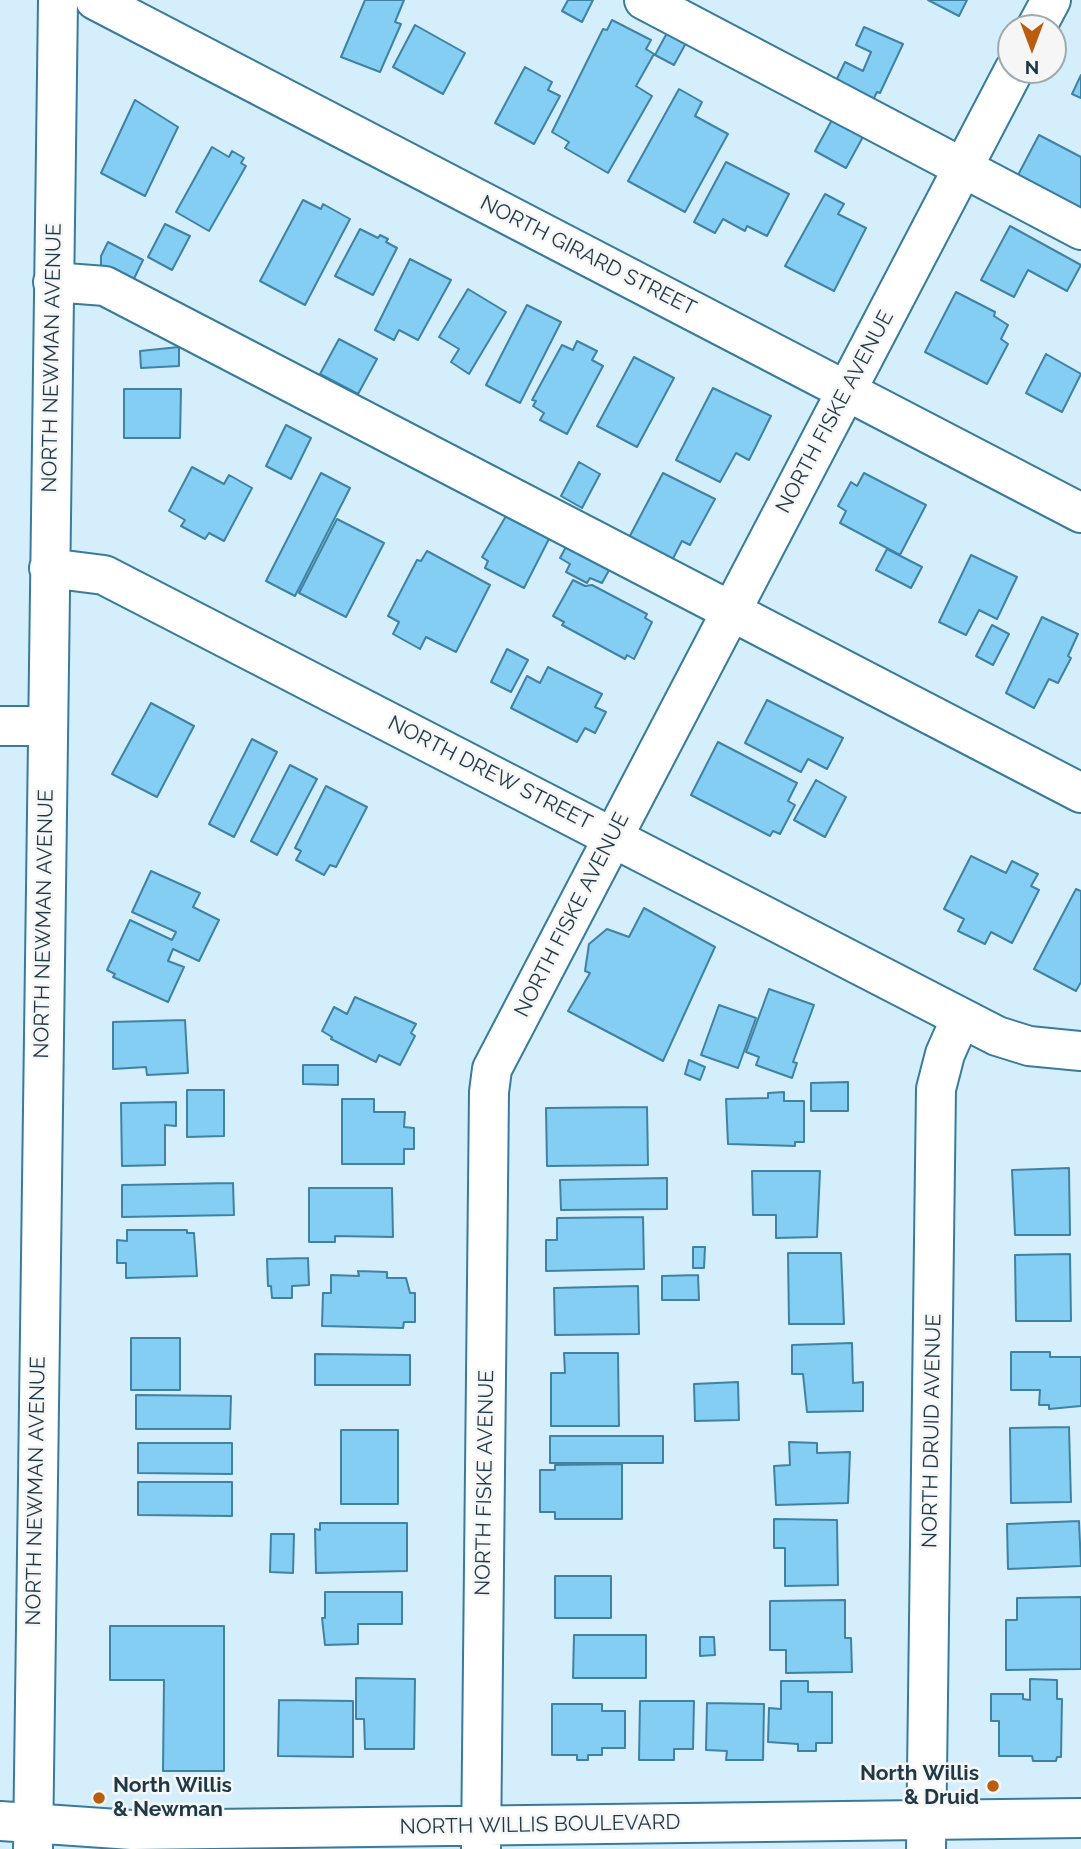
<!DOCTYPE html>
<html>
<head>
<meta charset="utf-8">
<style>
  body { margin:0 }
  #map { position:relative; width:1081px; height:1849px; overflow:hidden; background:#d4eefc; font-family:Raleway,sans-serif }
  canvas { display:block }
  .north { position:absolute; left:997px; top:14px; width:70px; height:70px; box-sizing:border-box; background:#f6f6f6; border:2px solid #9faab0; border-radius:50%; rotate:180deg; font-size:19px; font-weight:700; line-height:28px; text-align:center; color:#1d3947 }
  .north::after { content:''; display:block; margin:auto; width:24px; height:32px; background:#ba5d0e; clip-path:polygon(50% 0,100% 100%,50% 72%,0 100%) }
</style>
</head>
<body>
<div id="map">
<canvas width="1081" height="1849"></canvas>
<div class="north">N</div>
</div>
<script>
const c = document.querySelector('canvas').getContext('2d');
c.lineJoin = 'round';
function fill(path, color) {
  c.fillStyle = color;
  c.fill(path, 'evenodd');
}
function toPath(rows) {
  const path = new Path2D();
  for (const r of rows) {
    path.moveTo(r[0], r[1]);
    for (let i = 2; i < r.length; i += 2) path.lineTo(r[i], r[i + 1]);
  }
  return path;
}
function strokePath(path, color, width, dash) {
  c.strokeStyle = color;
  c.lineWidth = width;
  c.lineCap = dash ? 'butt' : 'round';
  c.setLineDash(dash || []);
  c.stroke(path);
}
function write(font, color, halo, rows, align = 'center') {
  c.font = font + ' Raleway,sans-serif';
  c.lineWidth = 5;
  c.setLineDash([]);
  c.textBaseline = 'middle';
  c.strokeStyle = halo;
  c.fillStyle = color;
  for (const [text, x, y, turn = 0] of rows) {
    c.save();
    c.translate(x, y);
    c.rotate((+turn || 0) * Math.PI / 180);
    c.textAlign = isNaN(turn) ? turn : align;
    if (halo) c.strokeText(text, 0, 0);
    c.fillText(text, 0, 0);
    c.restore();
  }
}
const building = toPath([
  [365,0,404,0,395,22,401,24,380,72,341,57,365,0],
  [568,0,593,0,582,22,562,11,568,0],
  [928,0,967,0,959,16,928,0],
  [612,20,651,40,646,49,654,54,636,86,652,96,608,173,565,148,569,142,552,132,603,29,607,30,612,20],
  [415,25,465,53,443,94,393,67,415,25],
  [864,27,903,44,880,93,877,92,872,102,834,85,845,62,863,71,871,52,856,45,864,27],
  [667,33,686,43,674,65,655,55,667,33],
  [525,67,552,82,548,90,560,96,534,144,495,123,525,67],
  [1081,75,1081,98,1072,94,1081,75],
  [679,89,702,102,695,116,728,134,685,212,628,181,679,89],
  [135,100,178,127,145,196,101,173,135,100],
  [833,118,864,135,846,168,815,151,833,118],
  [1039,135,1081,157,1081,209,1018,175,1039,135],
  [212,147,229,157,232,151,244,158,241,163,246,166,209,231,176,212,212,147],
  [726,162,789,194,767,236,747,226,745,231,723,219,715,233,694,222,726,162],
  [825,194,844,204,838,214,866,228,834,291,785,266,825,194],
  [303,200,321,209,323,204,350,219,305,305,260,281,303,200],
  [165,224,190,236,172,270,148,257,165,224],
  [1010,226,1081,265,1067,291,1028,270,1014,297,981,280,1010,226],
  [360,229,378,238,380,235,388,239,386,242,397,248,373,295,335,276,360,229],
  [108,242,143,260,130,287,101,273,101,256,108,242],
  [410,259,451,280,418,340,399,330,394,340,375,330,410,259],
  [468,289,506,312,469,374,451,362,459,349,439,337,468,289],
  [956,292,995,312,994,316,1008,325,1001,339,1008,344,987,384,925,352,956,292],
  [527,305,561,322,520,403,486,385,527,305],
  [339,339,377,359,358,394,320,374,339,339],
  [577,341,597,351,592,360,603,366,567,434,540,420,544,413,533,406,536,401,532,400,562,345,573,350,577,341],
  [179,347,179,366,141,368,140,351,179,347],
  [1046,354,1081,374,1062,412,1026,393,1046,354],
  [634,357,674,378,637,447,597,426,634,357],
  [713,388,771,416,749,460,736,453,720,482,676,460,713,388],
  [124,389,181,389,180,438,124,438,124,389],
  [286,425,311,438,291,479,266,466,286,425],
  [579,462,600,474,582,508,561,496,579,462],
  [192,467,224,484,229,475,252,488,224,541,209,533,205,539,181,526,185,520,169,511,192,467],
  [321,473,350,488,295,596,266,581,321,473],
  [663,473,715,499,690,545,682,541,666,572,623,549,663,473],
  [864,473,926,505,900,555,840,523,846,511,838,506,851,482,857,486,864,473],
  [509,511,552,533,524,588,485,568,488,561,482,557,509,511],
  [337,519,384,543,346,617,299,593,337,519],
  [567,545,613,563,602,583,590,578,587,583,566,572,570,564,560,558,567,545],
  [887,549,922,567,911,588,876,570,887,549],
  [427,551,490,585,456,652,426,637,420,649,393,634,399,622,388,616,417,560,421,561,427,551],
  [971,555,1017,577,997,619,979,610,966,635,939,622,971,555],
  [573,580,585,586,592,585,647,614,645,618,652,622,634,659,627,655,625,659,562,625,564,622,553,616,573,580],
  [1042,617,1078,634,1068,656,1071,658,1058,683,1049,679,1034,708,1006,693,1042,617],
  [992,625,1009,634,993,665,976,656,992,625],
  [507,649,528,660,511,692,491,682,507,649],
  [548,667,602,694,595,707,606,712,595,733,585,728,577,742,511,708,527,676,540,683,548,667],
  [767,700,843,738,827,769,808,759,801,772,745,743,767,700],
  [151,703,194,726,157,797,112,774,151,703],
  [252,739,277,752,234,837,209,824,252,739],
  [718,742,797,783,788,801,795,805,780,834,773,831,770,836,691,795,718,742],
  [290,765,317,779,277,855,251,841,290,765],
  [816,780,846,797,825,837,794,820,816,780],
  [326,786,367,807,336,867,330,865,324,875,296,860,301,851,295,848,326,786],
  [971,856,1006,873,1012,861,1038,874,1031,886,1039,890,1012,943,991,932,985,944,958,931,964,919,944,909,971,856],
  [151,871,200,893,193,907,219,920,199,961,173,949,168,961,184,967,168,1002,113,977,115,974,107,970,130,920,172,940,176,932,132,912,151,871],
  [1076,889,1081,891,1081,982,1076,991,1034,969,1076,889],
  [644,908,715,947,663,1061,568,1011,590,973,585,971,589,944,607,929,629,937,644,908],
  [769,989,814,1005,793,1062,797,1063,792,1078,756,1065,759,1057,746,1052,769,989],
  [355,997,416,1024,411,1033,415,1036,400,1065,379,1055,376,1062,331,1039,332,1037,322,1031,334,1007,347,1014,355,997],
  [719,1005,756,1018,738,1068,701,1055,719,1005],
  [185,1020,188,1073,147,1075,146,1067,113,1069,113,1022,185,1020],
  [689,1060,705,1067,700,1080,685,1074,689,1060],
  [303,1065,338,1065,338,1085,303,1084,303,1065],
  [848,1082,848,1111,811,1111,811,1083,848,1082],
  [187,1090,224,1090,224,1136,187,1137,187,1090],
  [784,1092,784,1101,804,1101,804,1142,795,1142,795,1146,728,1144,726,1099,768,1098,768,1093,784,1092],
  [342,1099,374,1099,374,1112,405,1112,404,1127,414,1128,414,1149,404,1149,404,1164,342,1164,342,1099],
  [176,1102,176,1126,165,1125,165,1165,122,1166,121,1103,176,1102],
  [647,1107,648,1165,547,1166,546,1108,647,1107],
  [1069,1168,1070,1235,1015,1235,1012,1170,1069,1168],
  [752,1171,820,1171,817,1237,776,1238,776,1215,753,1215,752,1171],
  [667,1178,667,1209,561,1210,560,1180,667,1178],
  [233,1183,234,1215,122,1217,122,1185,233,1183],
  [309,1188,392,1188,393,1237,335,1236,335,1242,309,1242,309,1188],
  [643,1217,644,1269,546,1271,546,1240,557,1240,557,1218,643,1217],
  [127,1230,187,1230,187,1233,194,1233,197,1276,126,1278,126,1263,117,1263,117,1240,127,1241,127,1230],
  [693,1247,705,1247,704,1268,693,1268,693,1247],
  [788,1253,841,1253,844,1324,789,1324,788,1253],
  [1070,1254,1071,1321,1016,1321,1015,1255,1070,1254],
  [308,1258,309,1285,292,1286,292,1298,272,1298,271,1286,268,1286,267,1259,308,1258],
  [358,1271,387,1272,387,1278,406,1278,410,1293,415,1293,415,1322,404,1322,403,1328,322,1326,323,1293,331,1293,331,1275,359,1276,358,1271],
  [698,1275,699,1300,662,1300,662,1276,698,1275],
  [638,1286,639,1334,555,1335,554,1288,638,1286],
  [131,1338,180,1338,180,1390,131,1390,131,1338],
  [852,1343,853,1383,863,1382,863,1411,807,1412,803,1374,792,1374,792,1345,852,1343],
  [1011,1352,1050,1352,1050,1357,1081,1357,1081,1406,1049,1409,1049,1405,1039,1405,1040,1390,1011,1390,1011,1352],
  [564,1353,618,1353,619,1426,551,1426,551,1373,565,1373,564,1353],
  [315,1354,410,1355,410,1385,315,1385,315,1354],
  [738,1382,739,1420,695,1421,694,1384,738,1382],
  [136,1395,231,1396,230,1429,136,1429,136,1395],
  [1069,1427,1071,1502,1011,1503,1010,1428,1069,1427],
  [341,1430,398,1430,398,1504,341,1504,341,1430],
  [550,1436,663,1436,663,1463,550,1463,550,1436],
  [789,1442,817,1443,817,1453,850,1452,848,1503,776,1505,774,1466,790,1465,789,1442],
  [138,1443,232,1443,232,1474,138,1473,138,1443],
  [622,1464,622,1519,555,1519,555,1512,540,1512,540,1470,555,1470,555,1465,622,1464],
  [138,1482,232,1482,232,1516,138,1515,138,1482],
  [774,1519,837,1520,838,1585,785,1586,785,1548,774,1548,774,1519],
  [1079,1521,1081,1566,1008,1569,1007,1524,1079,1521],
  [320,1523,407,1523,407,1571,316,1573,315,1529,320,1530,320,1523],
  [271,1534,294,1534,293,1573,270,1572,271,1534],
  [555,1576,611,1576,611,1618,555,1618,555,1576],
  [325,1592,402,1592,402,1624,358,1624,358,1644,325,1645,322,1618,325,1618,325,1592],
  [1081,1597,1081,1669,1006,1670,1006,1620,1017,1620,1017,1598,1081,1597],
  [845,1600,845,1638,851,1638,852,1672,786,1673,786,1650,770,1650,770,1601,845,1600],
  [110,1626,224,1626,224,1771,163,1771,164,1680,110,1680,110,1626],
  [574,1635,646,1635,646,1678,573,1678,574,1635],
  [700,1637,714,1637,715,1655,700,1656,700,1637],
  [356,1678,415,1679,414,1749,365,1749,364,1719,356,1719,356,1678],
  [1030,1679,1057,1680,1057,1699,1062,1699,1061,1757,1057,1757,1056,1761,1033,1761,1032,1756,999,1756,999,1721,991,1721,991,1694,1023,1694,1023,1699,1030,1700,1030,1679],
  [781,1681,808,1681,808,1692,832,1692,832,1743,816,1743,816,1751,798,1751,798,1744,768,1742,769,1708,781,1709,781,1681],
  [279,1700,353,1701,353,1757,278,1756,279,1700],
  [640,1701,694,1701,693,1749,674,1749,674,1760,639,1760,640,1701],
  [707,1703,764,1704,763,1760,726,1760,727,1751,706,1750,707,1703],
  [552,1704,602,1704,602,1711,625,1711,625,1748,602,1748,602,1755,588,1755,588,1760,577,1760,577,1755,552,1755,552,1704]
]);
const minor = toPath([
  [95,0,1081,513],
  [644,0,1081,230],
  [1036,28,1051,0],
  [53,282,105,286,1081,793],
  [49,568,104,575,997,1036,1029,1046,1081,1051],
  [0,726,47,726],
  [0,1821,132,1830,1081,1818],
  [33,1849,58,0],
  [481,1849,489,1092,492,1069,1014,70],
  [926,1849,936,1089,945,1054,961,1018]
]);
const markers = [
  [993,1786,7,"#ba5d0e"],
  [99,1798,7,"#ba5d0e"]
];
const streetNames = [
  ["NORTH GIRARD STREET",588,256,27],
  ["NORTH NEWMAN AVENUE",52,358,-89],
  ["NORTH FISKE AVENUE",835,412,-62],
  ["NORTH DREW STREET",490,773,27],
  ["NORTH FISKE AVENUE",572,915,-63],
  ["NORTH NEWMAN AVENUE",44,924,-89],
  ["NORTH DRUID AVENUE",932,1431,-89],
  ["NORTH FISKE AVENUE",485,1483,-89],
  ["NORTH NEWMAN AVENUE",36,1491,-89],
  ["NORTH WILLIS BOULEVARD",540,1825,-1]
];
const poiNames = [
  ["North Willis",979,1774],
  ["& Druid",979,1798],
  ["North Willis",113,1786,"left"],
  ["& Newman",113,1810,"left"]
];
fill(building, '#84cdf3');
strokePath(building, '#3f82a3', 2);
strokePath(minor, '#387b9c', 42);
strokePath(minor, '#fff', 38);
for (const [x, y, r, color] of markers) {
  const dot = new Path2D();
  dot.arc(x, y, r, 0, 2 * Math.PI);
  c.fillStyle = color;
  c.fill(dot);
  strokePath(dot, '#f6f6f6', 2.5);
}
write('21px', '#1d3947', '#f6f6f6', streetNames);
write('bold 21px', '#1d3947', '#f6f6f6', poiNames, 'right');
</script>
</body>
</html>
